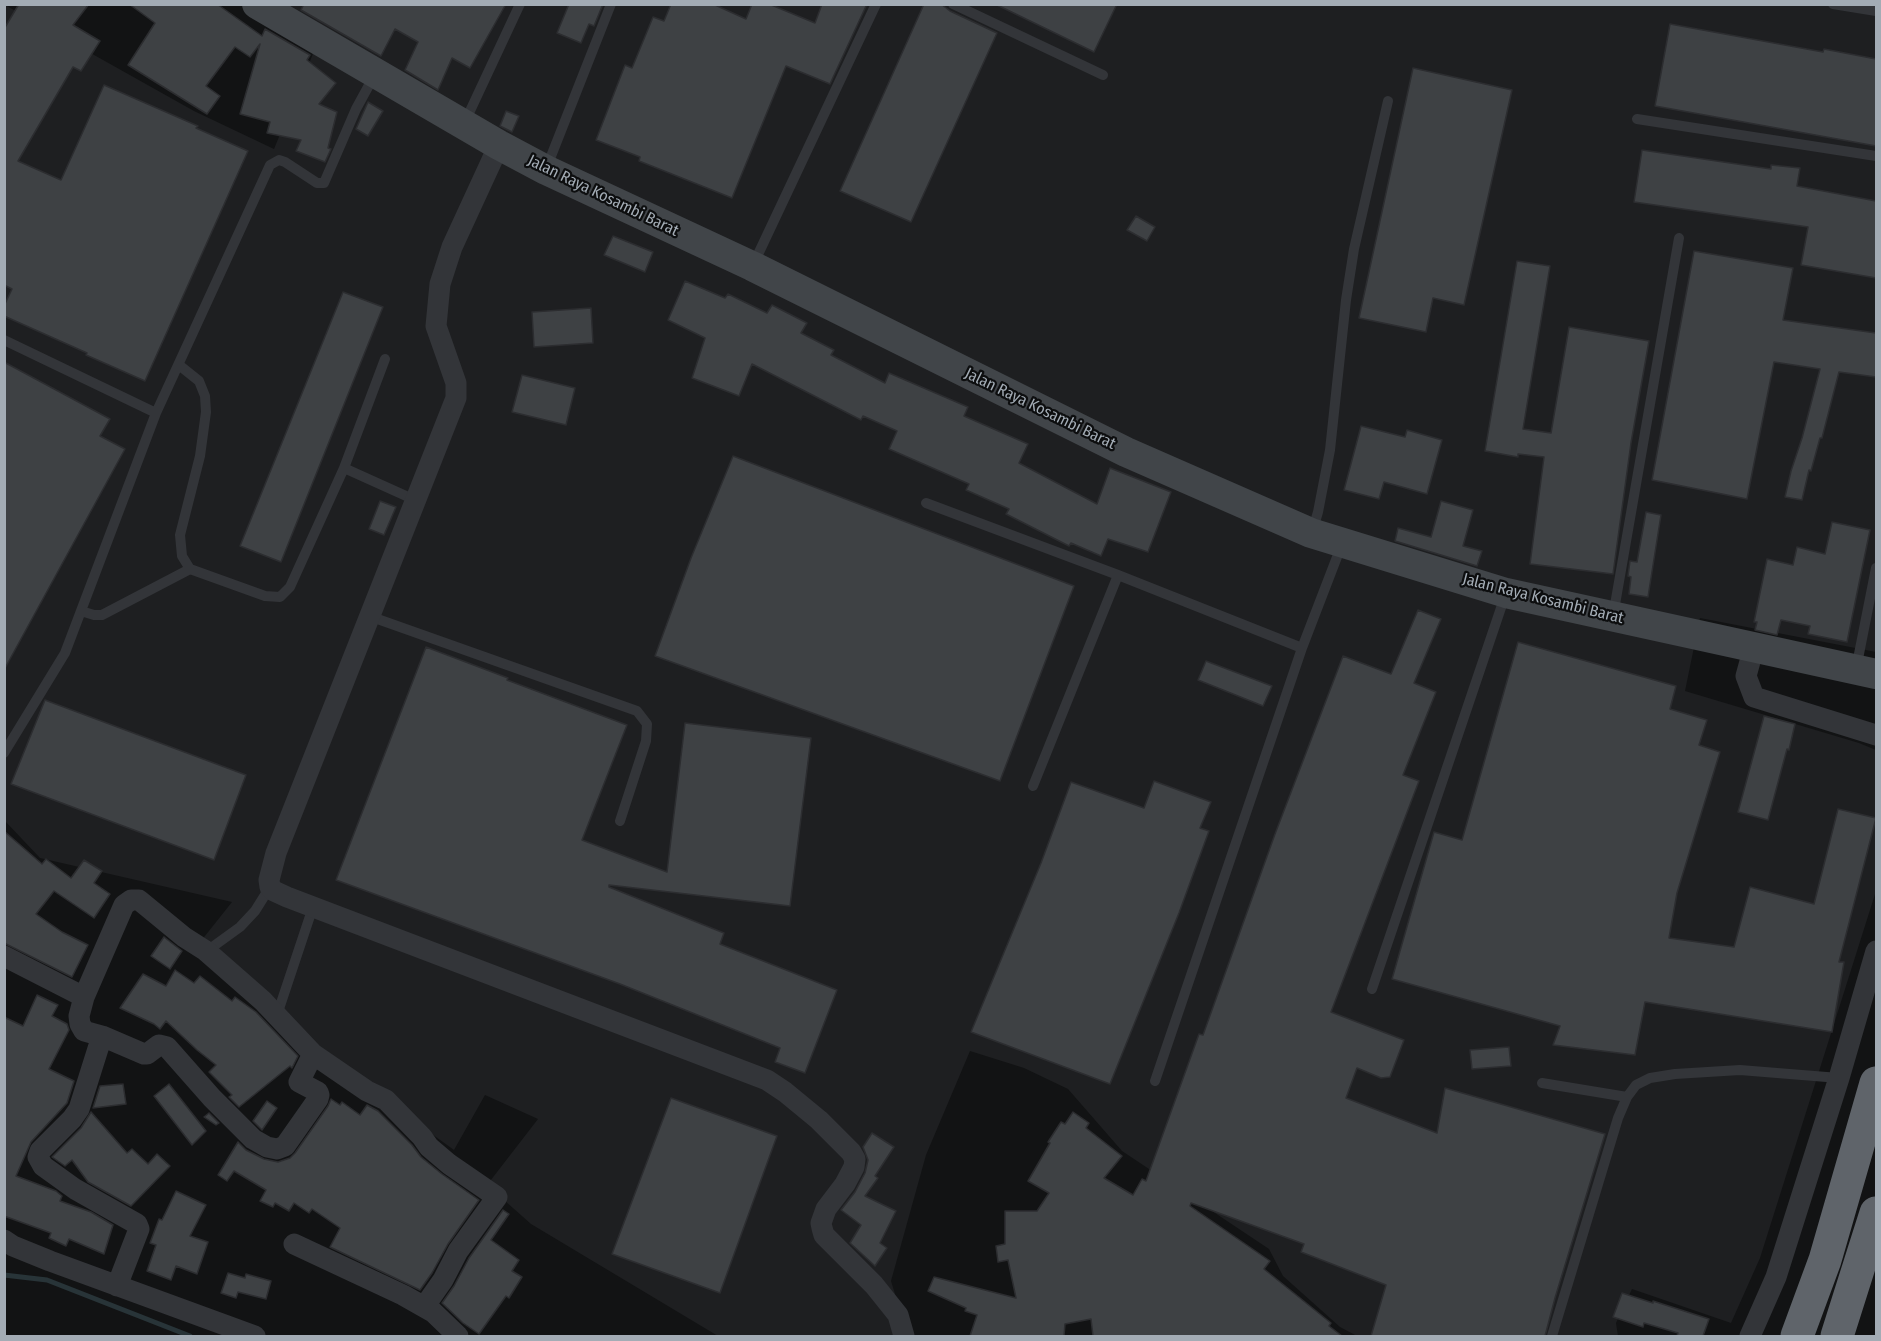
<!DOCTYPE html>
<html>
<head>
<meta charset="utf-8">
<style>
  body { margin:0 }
  #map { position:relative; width:1881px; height:1341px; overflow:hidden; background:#121314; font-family:"Fira Sans Condensed",sans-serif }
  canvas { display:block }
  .frame { position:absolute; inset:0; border:6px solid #a3acb5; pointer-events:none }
</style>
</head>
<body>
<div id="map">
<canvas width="1881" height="1341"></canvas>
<div class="frame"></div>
</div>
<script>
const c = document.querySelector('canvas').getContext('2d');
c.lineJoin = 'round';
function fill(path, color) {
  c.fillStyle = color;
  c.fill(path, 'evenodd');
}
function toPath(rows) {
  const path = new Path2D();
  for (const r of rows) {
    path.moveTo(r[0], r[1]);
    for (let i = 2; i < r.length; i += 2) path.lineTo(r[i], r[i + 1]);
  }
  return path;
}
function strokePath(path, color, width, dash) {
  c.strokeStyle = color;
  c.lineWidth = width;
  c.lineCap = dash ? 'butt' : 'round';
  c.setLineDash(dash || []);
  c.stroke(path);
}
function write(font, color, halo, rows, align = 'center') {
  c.font = font + ' "Fira Sans Condensed",sans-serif';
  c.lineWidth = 4.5;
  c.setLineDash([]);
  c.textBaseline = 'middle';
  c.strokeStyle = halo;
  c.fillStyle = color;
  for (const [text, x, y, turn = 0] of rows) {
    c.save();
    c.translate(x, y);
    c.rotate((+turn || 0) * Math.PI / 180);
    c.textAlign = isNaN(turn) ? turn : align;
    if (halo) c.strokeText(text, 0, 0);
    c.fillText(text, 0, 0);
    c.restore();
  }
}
const built = toPath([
  [5,5,194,111,274,149,319,39,279,5,1876,5,1876,652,1700,618,1685,691,1859,743,1876,750,1876,891,1760,1258,1731,1323,1632,1289,1616,1323,1618,1336,1357,1336,1340,1327,1283,1276,1269,1249,1122,1151,1068,1089,1024,1068,970,1051,926,1155,891,1281,908,1336,718,1336,531,1224,487,1185,538,1119,485,1095,454,1150,289,1031,193,951,232,902,40,858,5,821]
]);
const stream = toPath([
  [4,1275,47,1280,190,1336]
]);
const building = toPath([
  [19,4,89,4,73,25,100,41,81,71,73,67,18,161,61,180,104,85,198,126,196,128,248,151,145,381,86,355,87,353,4,316,4,306,12,289,4,285,4,29,19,4],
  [129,4,217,4,262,36,265,29,310,55,307,60,336,83,319,104,337,112,328,148,331,149,325,162,296,151,301,140,267,133,270,122,240,114,260,44,250,57,235,47,206,86,220,96,207,114,128,65,155,23,129,4],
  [304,4,506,4,470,68,452,58,438,90,405,70,418,42,395,29,381,56,301,10,304,4],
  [569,4,603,4,594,26,589,24,581,43,557,33,569,4],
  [671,4,713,4,746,19,752,4,769,4,815,23,822,4,867,4,830,84,786,66,732,198,639,161,640,157,596,140,625,65,632,68,653,17,664,21,671,4],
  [924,4,941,4,950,11,997,33,911,222,840,191,924,4],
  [995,4,1117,4,1094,52,995,4],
  [1670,24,1823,52,1824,49,1876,59,1876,146,1655,106,1670,24],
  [1413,68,1512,90,1464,305,1433,298,1426,332,1359,318,1413,68],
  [368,102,383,111,368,136,356,129,368,102],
  [506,111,519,116,512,132,500,126,506,111],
  [1642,150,1771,169,1771,165,1800,168,1797,186,1876,201,1876,278,1801,265,1808,227,1634,202,1642,150],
  [1136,216,1155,227,1147,241,1127,230,1136,216],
  [613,236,653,252,645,272,604,255,613,236],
  [1694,251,1793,268,1783,320,1876,333,1876,377,1839,372,1822,438,1820,438,1811,471,1809,470,1802,500,1785,497,1791,471,1802,438,1820,369,1774,362,1747,499,1652,480,1694,251],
  [1517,261,1550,266,1523,429,1551,433,1569,327,1649,341,1631,443,1613,574,1530,564,1544,457,1518,454,1518,457,1485,451,1517,261],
  [685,281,725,298,728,294,767,313,772,305,807,323,801,333,834,350,831,355,885,383,889,373,968,407,964,416,1028,444,1019,463,1097,504,1110,468,1171,492,1148,552,1108,539,1101,556,1071,543,1069,546,1006,514,1009,509,966,490,969,484,889,449,897,431,863,416,861,420,752,364,739,396,692,378,705,338,668,320,685,281],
  [343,292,383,307,281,562,240,546,343,292],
  [591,308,593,343,534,347,532,312,591,308],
  [4,362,110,419,100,436,125,449,4,670,4,362],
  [522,375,575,388,566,425,512,412,522,375],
  [1361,426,1405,437,1407,430,1442,440,1427,494,1384,482,1379,499,1344,490,1361,426],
  [733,456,1074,586,1000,781,655,656,691,558,733,456],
  [380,501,396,507,384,535,369,529,380,501],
  [1441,501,1473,510,1463,546,1482,551,1477,566,1395,541,1398,528,1431,537,1441,501],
  [1646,512,1661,515,1648,597,1629,594,1631,577,1628,576,1630,561,1637,562,1646,512],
  [1832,522,1870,530,1847,642,1808,634,1810,626,1781,620,1777,635,1755,630,1757,622,1754,622,1767,559,1793,565,1797,547,1825,554,1832,522],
  [1418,610,1441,619,1414,683,1436,692,1403,775,1419,781,1331,1012,1404,1040,1390,1077,1381,1078,1357,1068,1346,1098,1437,1133,1445,1088,1605,1134,1555,1298,1545,1336,1371,1336,1386,1285,1301,1252,1304,1244,1191,1203,1190,1206,1270,1261,1264,1269,1331,1323,1329,1326,1342,1336,1093,1336,1091,1319,1065,1324,1064,1336,970,1336,977,1315,965,1311,966,1308,928,1291,934,1277,1016,1298,1008,1260,998,1262,996,1246,1005,1244,1005,1211,1037,1211,1049,1193,1028,1181,1050,1143,1048,1142,1061,1122,1065,1124,1073,1112,1089,1123,1086,1128,1122,1156,1104,1178,1133,1195,1142,1179,1146,1181,1199,1034,1203,1035,1275,834,1343,656,1391,674,1418,610],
  [1518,642,1676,686,1670,709,1707,720,1699,745,1720,752,1677,893,1669,938,1734,947,1750,887,1814,904,1838,809,1876,818,1839,962,1844,962,1832,1032,1645,1002,1635,1055,1553,1045,1560,1026,1392,979,1434,832,1462,840,1518,642],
  [426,647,508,678,507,680,627,725,582,840,667,872,685,723,811,738,790,906,609,885,609,887,724,933,720,944,837,990,805,1073,775,1062,780,1048,620,984,336,880,426,647],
  [1206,661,1272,686,1263,706,1198,680,1206,661],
  [45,700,246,775,214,860,11,784,45,700],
  [1764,716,1795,724,1789,750,1787,749,1768,820,1738,812,1764,716],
  [1154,781,1211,802,1200,828,1209,831,1179,913,1110,1084,971,1032,1041,863,1071,782,1144,808,1154,781],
  [4,831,42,864,46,859,71,878,84,860,102,871,94,883,110,894,94,918,54,891,36,914,62,932,88,945,72,977,4,943,4,831],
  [164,937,182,951,170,969,151,956,164,937],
  [175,970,194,983,200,976,232,1001,235,997,256,1012,298,1056,292,1068,290,1066,239,1107,229,1097,232,1095,209,1072,216,1065,197,1050,166,1021,160,1029,154,1024,120,1008,143,974,166,986,175,970],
  [37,995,58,1005,52,1016,67,1024,69,1030,49,1069,74,1081,67,1103,31,1142,16,1176,56,1191,62,1196,60,1201,91,1212,113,1225,104,1254,69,1239,66,1246,49,1238,51,1233,4,1216,4,1017,23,1026,37,995],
  [1509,1047,1511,1066,1472,1069,1470,1050,1509,1047],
  [123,1084,126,1104,93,1108,100,1086,123,1084],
  [169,1084,206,1131,192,1145,154,1096,169,1084],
  [671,1098,777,1136,720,1293,612,1254,671,1098],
  [331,1099,340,1105,342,1102,360,1115,367,1105,378,1111,412,1145,421,1157,442,1174,479,1200,448,1244,432,1273,420,1290,330,1247,340,1228,312,1209,309,1213,294,1203,289,1211,275,1203,273,1207,260,1201,266,1190,234,1171,227,1181,218,1175,238,1142,246,1150,264,1159,278,1162,290,1158,295,1153,328,1106,331,1099],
  [267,1101,277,1108,262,1130,253,1121,267,1101],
  [91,1112,127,1153,132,1149,148,1164,157,1154,170,1166,131,1206,88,1182,72,1160,65,1166,52,1157,81,1128,91,1112],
  [209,1113,219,1123,216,1125,204,1117,209,1113],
  [872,1133,894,1147,875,1176,878,1178,865,1196,896,1211,880,1243,887,1248,875,1266,850,1243,861,1225,841,1210,855,1192,865,1173,868,1160,863,1147,872,1133],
  [176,1191,206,1205,190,1236,208,1242,197,1274,176,1266,171,1280,147,1271,156,1245,150,1243,159,1219,162,1220,176,1191],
  [503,1210,509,1214,491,1240,519,1260,512,1271,522,1277,509,1298,506,1296,479,1334,463,1323,442,1303,454,1286,469,1258,503,1210],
  [228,1273,245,1278,246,1274,271,1281,266,1299,238,1292,236,1298,221,1293,228,1273],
  [1622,1293,1653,1303,1653,1301,1709,1319,1703,1336,1677,1336,1678,1333,1644,1323,1643,1327,1613,1317,1622,1293]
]);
const service = toPath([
  [953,4,1103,75],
  [1833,4,1876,11],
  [1637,119,1876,156],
  [463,123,470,111,520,4],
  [546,169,611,4],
  [753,265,876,4],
  [4,340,156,413],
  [179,365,199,381,205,396,206,412,200,456,180,535,182,556,190,569,265,596,280,597,290,587,344,468,415,500],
  [344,468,385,359],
  [926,503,1118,575,1302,648],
  [1312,532,1318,512,1330,450,1346,300,1354,249,1388,101],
  [81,611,94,615,102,615,190,569],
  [369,616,637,711,647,724,646,741,620,821],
  [1613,616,1679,238],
  [1856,669,1876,568],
  [4,753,65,653,156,413,270,165,279,160,285,162,317,183,324,183,356,109,374,76],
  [1033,786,1118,575],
  [211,948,240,927,255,911,270,887],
  [1372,989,1505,596],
  [277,1015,313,907],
  [1155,1081,1302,648,1342,544],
  [1542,1083,1627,1097],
  [1552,1336,1618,1118,1627,1097,1636,1085,1650,1078,1675,1074,1740,1070,1839,1078]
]);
const minor = toPath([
  [499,145,452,247,440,284,436,326,456,383,456,398,276,853,269,880,270,887,274,891,287,897,767,1080,785,1092,819,1120,851,1152,855,1159,854,1167,845,1184,826,1209,821,1223,822,1228,824,1235,874,1285,898,1315,904,1336],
  [1754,647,1746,676,1754,697,1876,735],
  [4,956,84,997],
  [102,1036,79,1109,72,1119,40,1151,38,1157,43,1166,75,1189,137,1224,139,1229,117,1286],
  [313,1054,299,1082,318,1092,319,1095,318,1099,285,1146,277,1149,267,1147,253,1139,212,1098,167,1047,159,1045,147,1054,144,1054,102,1036,84,1031,80,1024,79,1016,84,997,124,905,131,900,139,900,184,937,206,951,263,1001,313,1054,367,1091,386,1100,422,1137,429,1147,449,1164,497,1197,458,1251,443,1280,424,1307],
  [4,1240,13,1246,50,1261,255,1336],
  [294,1244,403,1295,433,1312,458,1336],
  [1750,1336,1776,1277,1839,1078,1876,951]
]);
const secondary = toPath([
  [257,4,499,145,546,170,752,266,1126,452,1311,533,1506,593,1876,674]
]);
const motorway = toPath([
  [1797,1336,1825,1260,1876,1083],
  [1837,1336,1876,1213]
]);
const streetNames = [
  ["Jalan Raya Kosambi Barat",603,196,26],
  ["Jalan Raya Kosambi Barat",1040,409,26],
  ["Jalan Raya Kosambi Barat",1543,599,14]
];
fill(built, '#1e1f21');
strokePath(stream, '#283438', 5);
fill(building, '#3e4144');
strokePath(building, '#2c2d30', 1.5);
strokePath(service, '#333539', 10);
strokePath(minor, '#333539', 21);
strokePath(secondary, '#414549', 30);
strokePath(motorway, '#5f646a', 33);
write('16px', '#a3acb5', '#0d0e0f', streetNames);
</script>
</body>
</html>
